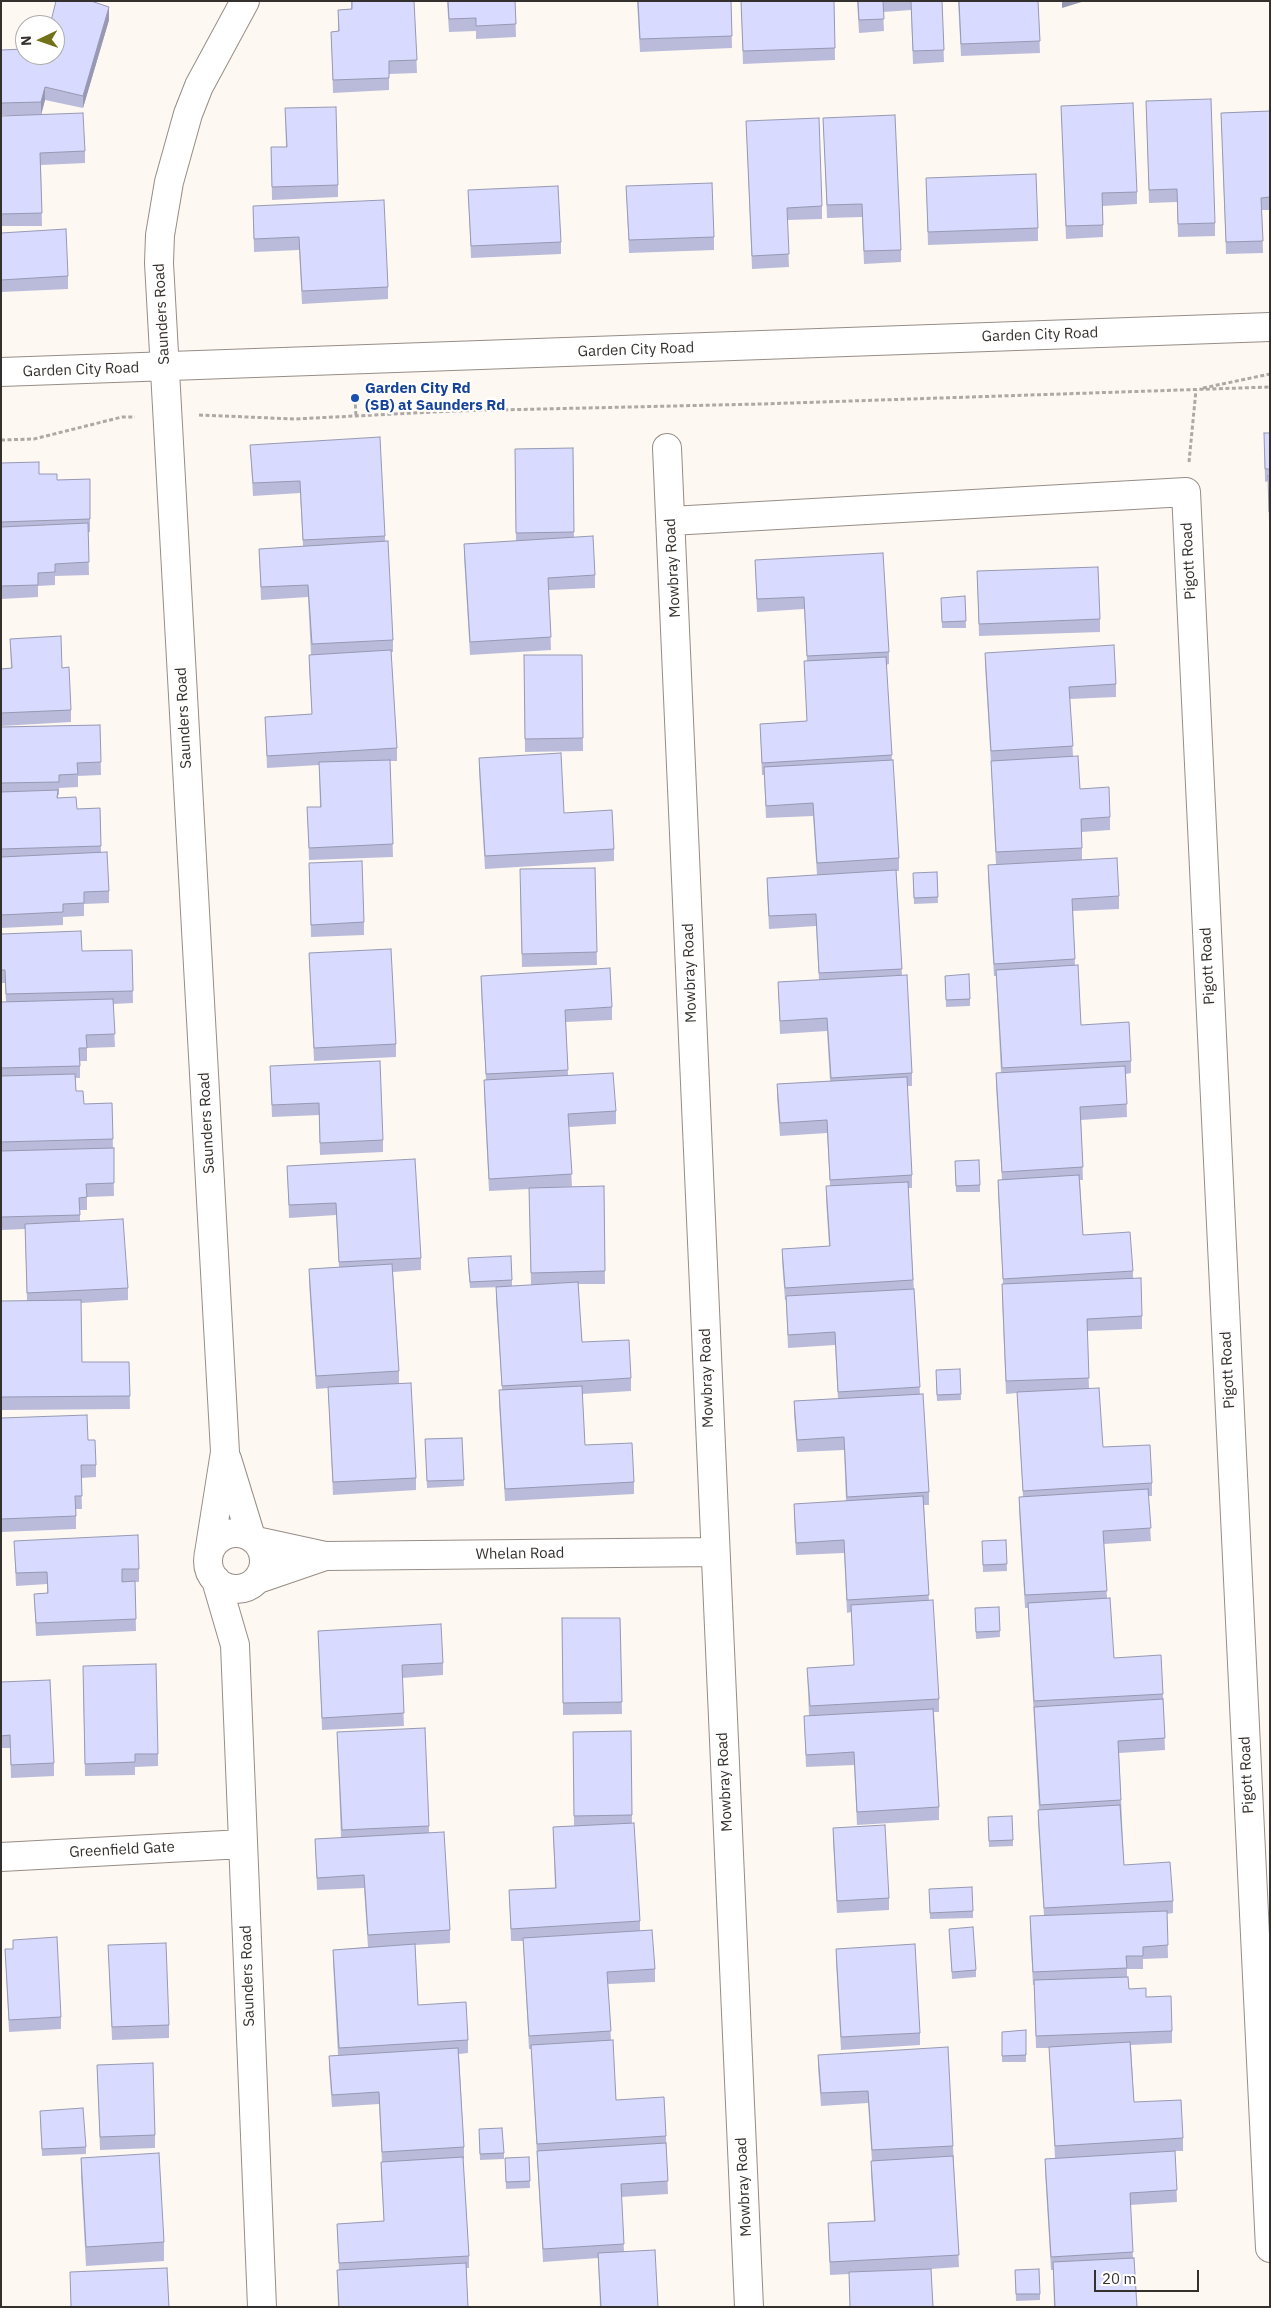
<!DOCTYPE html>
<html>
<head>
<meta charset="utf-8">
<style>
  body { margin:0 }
  #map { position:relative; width:1271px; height:2308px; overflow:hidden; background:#fef8f3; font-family:"IBM Plex Sans",sans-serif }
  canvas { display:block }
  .frame { position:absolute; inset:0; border:2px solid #34302d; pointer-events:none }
  .north { position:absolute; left:15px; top:15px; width:50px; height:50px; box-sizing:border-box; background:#fff; border:1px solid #aeacab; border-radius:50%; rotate:267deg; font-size:14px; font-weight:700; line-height:20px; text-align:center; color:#34302d }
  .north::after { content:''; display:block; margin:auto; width:18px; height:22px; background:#717218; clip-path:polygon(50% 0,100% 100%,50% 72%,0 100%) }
  .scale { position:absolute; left:1094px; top:2270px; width:105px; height:22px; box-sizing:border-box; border:2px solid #34302d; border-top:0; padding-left:6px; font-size:15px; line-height:18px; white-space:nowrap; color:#34302d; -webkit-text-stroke:4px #fff; paint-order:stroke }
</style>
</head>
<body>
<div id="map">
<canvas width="1271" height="2308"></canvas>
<div class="frame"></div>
<div class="north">N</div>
<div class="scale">20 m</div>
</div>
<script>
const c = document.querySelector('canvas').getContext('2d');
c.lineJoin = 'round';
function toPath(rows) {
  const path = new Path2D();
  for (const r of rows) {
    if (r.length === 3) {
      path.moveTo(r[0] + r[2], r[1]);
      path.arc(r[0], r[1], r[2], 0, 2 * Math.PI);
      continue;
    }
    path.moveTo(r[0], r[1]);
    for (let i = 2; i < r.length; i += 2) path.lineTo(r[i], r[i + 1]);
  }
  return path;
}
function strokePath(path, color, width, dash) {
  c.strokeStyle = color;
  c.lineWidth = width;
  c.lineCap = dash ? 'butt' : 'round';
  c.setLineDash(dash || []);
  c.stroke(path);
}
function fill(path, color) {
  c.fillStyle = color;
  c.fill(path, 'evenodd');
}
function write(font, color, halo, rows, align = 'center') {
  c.font = font + ' "IBM Plex Sans",sans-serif';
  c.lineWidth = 4;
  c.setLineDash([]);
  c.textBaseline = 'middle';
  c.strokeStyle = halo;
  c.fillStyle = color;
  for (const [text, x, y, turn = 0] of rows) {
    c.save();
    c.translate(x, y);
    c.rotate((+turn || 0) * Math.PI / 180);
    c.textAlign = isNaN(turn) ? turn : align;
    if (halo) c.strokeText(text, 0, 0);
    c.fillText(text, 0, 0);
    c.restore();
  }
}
const path = toPath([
  [1203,388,1270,374],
  [355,398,356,416],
  [199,415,295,419,454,411,761,404,1270,387],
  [1,440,34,439,122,417,135,417],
  [1189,462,1196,390]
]);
const minor = toPath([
  [1,372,1270,327],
  [667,448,749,2307],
  [671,521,1186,492,1270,2248],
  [227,1459,251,1537],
  [236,1561,28],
  [256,1541,325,1556,715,1552],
  [209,1553,225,1452,159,263,160,235,169,182,188,114,199,86,245,1],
  [258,1579,325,1556],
  [216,1580,235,1645,262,2307],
  [1,1857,243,1844]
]);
const wall = toPath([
  [351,1,414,1,417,73,389,74,389,90,333,93,331,32,338,31,338,10,351,9],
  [447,1,515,1,516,37,476,39,476,31,449,32],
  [637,1,731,1,732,48,640,52],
  [741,1,834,1,835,60,743,64],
  [857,1,942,1,944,62,913,64,911,10,883,12,884,31,859,33],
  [958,1,1038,1,1040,53,961,56],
  [109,20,83,108,45,100,41,115,85,151,85,163,41,165,42,226,1,226,1,116,34,115,1,115,1,50,55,55],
  [1146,101,1215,223,1215,236,1178,237,1177,202,1149,203],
  [1061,106,1137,192,1137,204,1103,206,1103,237,1066,239],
  [285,108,338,185,338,197,272,200,271,147,286,147],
  [1270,111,1270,210,1262,210,1263,253,1226,254,1221,113],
  [823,118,901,250,901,262,864,264,862,217,827,218],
  [746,121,822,206,822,219,787,220,789,267,752,269],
  [926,178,1038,228,1038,241,928,245],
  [626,186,714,237,714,250,629,253],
  [468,190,561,242,561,254,471,258],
  [253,206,388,287,388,299,302,304,299,250,254,252],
  [1,233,68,276,68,289,1,292],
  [1264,433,1270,433,1270,524,1269,524,1268,481,1265,482],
  [250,445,385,536,393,640,393,652,391,652,397,748,397,761,390,761,393,857,309,860,307,807,320,807,319,765,267,768,265,717,312,714,309,667,309,655,311,655,308,597,261,600,259,549,303,546,300,493,253,496],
  [573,448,574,537,595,575,595,588,549,590,551,650,470,655,464,556,464,544,516,541,515,449],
  [1,463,39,474,57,480,90,479,90,532,88,532,89,575,55,576,55,585,38,586,38,597,1,599],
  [755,560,889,652,889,664,886,665,892,760,899,858,899,871,896,871,902,975,912,1073,912,1086,907,1086,912,1175,912,1188,908,1188,920,1394,929,1492,929,1505,924,1505,929,1601,939,1699,939,1712,934,1712,939,1807,939,1820,857,1825,854,1765,806,1767,804,1716,809,1716,807,1668,854,1665,851,1612,847,1613,844,1553,796,1555,794,1517,794,1504,846,1501,844,1450,797,1452,794,1414,794,1401,838,1399,835,1345,788,1348,786,1300,785,1300,782,1261,782,1249,829,1246,826,1199,826,1186,830,1186,827,1133,780,1136,777,1097,777,1084,830,1081,827,1031,780,1034,778,982,819,980,816,926,769,929,767,890,767,878,817,875,813,816,766,818,764,775,762,775,760,724,807,721,804,661,807,661,804,609,757,612],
  [977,571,1100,619,1100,632,979,636],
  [965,596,966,628,942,628,941,604],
  [10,639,62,668,71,710,71,722,1,726,1,669,11,668],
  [985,653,1116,684,1116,697,1070,699,1073,756,1080,789,1110,817,1110,830,1082,832,1082,860,1119,896,1119,909,1073,911,1075,965,1081,1025,1131,1061,1131,1073,1126,1074,1127,1117,1081,1120,1083,1180,1080,1180,1083,1235,1133,1271,1133,1279,1142,1316,1142,1329,1087,1331,1089,1388,1103,1447,1152,1483,1152,1496,1148,1496,1151,1541,1104,1544,1107,1598,1114,1658,1163,1694,1165,1750,1119,1753,1124,1865,1173,1901,1173,1913,1167,1914,1168,1958,1143,1959,1143,1969,1127,1969,1127,1977,1129,1989,1146,1997,1172,2031,1172,2043,1131,2045,1134,2102,1183,2138,1183,2151,1175,2151,1177,2202,1130,2205,1133,2258,1137,2307,1054,2307,1053,2270,1051,2270,1045,2171,1045,2159,1055,2158,1049,2048,1036,2048,1034,1985,1033,1985,1030,1929,1030,1916,1044,1916,1038,1822,1038,1810,1039,1810,1028,1608,1025,1608,1019,1509,1019,1497,1023,1497,1017,1393,1006,1394,1002,1297,1002,1284,1003,1284,998,1193,998,1180,1002,1180,996,1086,996,1073,1001,1073,996,976,994,976,988,878,988,865,996,865,991,764,985,665],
  [524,655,582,655,583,751,525,752],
  [100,725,101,775,78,776,78,787,59,788,59,795,58,795,58,798,77,809,100,808,101,852,109,891,109,903,84,904,84,916,63,917,63,925,1,928,1,727],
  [479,758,564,813,614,849,614,861,485,869,479,771],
  [309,863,364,922,364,935,311,937],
  [595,868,597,965,522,967,520,882],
  [937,872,938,903,914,904,913,879],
  [1,934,82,951,132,950,133,1003,113,1004,115,1047,87,1048,87,1061,80,1061,80,1078,76,1078,76,1091,84,1104,112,1103,114,1196,87,1197,87,1210,80,1210,80,1221,128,1288,128,1300,81,1303,82,1362,129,1362,130,1409,1,1410,1,1301,27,1301,25,1229,1,1230,1,1002,6,1002,5,983,1,983],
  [309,953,396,1044,396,1057,314,1061],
  [481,976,612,1007,612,1020,566,1022,568,1075,616,1111,616,1124,569,1127,572,1187,557,1187,604,1186,605,1284,578,1284,582,1342,631,1378,631,1391,582,1394,585,1445,634,1482,634,1494,505,1501,499,1403,499,1390,502,1390,496,1300,496,1287,502,1287,470,1288,468,1265,512,1280,512,1286,531,1285,529,1189,489,1191,484,1093,484,1080,486,1080,481,989],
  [945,976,970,999,970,1006,946,1007],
  [270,1066,383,1140,383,1152,320,1155,319,1115,272,1117],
  [955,1161,980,1185,980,1192,956,1192],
  [287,1166,421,1258,421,1270,393,1272,399,1371,399,1383,416,1478,416,1490,333,1495,328,1388,316,1389,309,1282,309,1269,339,1267,336,1215,289,1218],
  [960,1369,961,1400,937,1401,936,1377],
  [1,1418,88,1440,96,1465,96,1477,81,1478,82,1509,76,1509,76,1529,1,1532],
  [462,1438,464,1486,427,1488,425,1439],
  [1006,1540,1007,1571,983,1572,982,1547],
  [14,1541,139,1569,139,1582,135,1582,136,1631,36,1636,34,1594,47,1594,47,1584,16,1586],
  [999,1607,1000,1637,976,1639,975,1614],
  [562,1618,620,1618,622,1714,563,1715],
  [318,1631,443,1663,443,1675,402,1678,404,1726,322,1730],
  [83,1679,158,1754,158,1766,135,1767,135,1775,85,1776],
  [1,1682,54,1763,54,1776,11,1778,10,1748,1,1748],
  [631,1731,632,1823,640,1921,640,1931,655,1969,655,1982,608,1984,611,2040,616,2100,666,2136,668,2194,621,2197,624,2251,658,2307,600,2307,598,2258,543,2262,531,2049,529,2049,523,1941,511,1941,509,1890,555,1888,553,1827,574,1826,573,1732],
  [337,1732,429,1826,429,1832,450,1930,450,1943,415,1945,418,2005,468,2040,468,2053,459,2054,464,2147,464,2159,463,2159,469,2256,469,2268,466,2268,468,2307,338,2307,337,2270,339,2270,337,2224,384,2221,381,2174,381,2162,382,2162,379,2104,332,2107,329,2068,329,2056,338,2055,333,1962,333,1950,368,1947,364,1888,317,1890,315,1839,341,1838],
  [988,1823,1013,1840,1013,1846,989,1847],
  [833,1828,889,1898,889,1910,837,1913,833,1840],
  [929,1889,973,1911,973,1918,930,1919],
  [949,1929,976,1970,976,1977,952,1979],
  [13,1940,61,2017,61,2029,9,2032,5,1949,13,1949],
  [108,1945,169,2025,169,2038,112,2040],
  [836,1949,920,2033,920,2045,841,2050,836,1961],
  [1026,2030,1026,2062,1002,2062,1002,2032],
  [818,2055,953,2146,959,2267,931,2269,933,2307,850,2307,849,2274,830,2275,828,2223,874,2221,871,2173,872,2161,868,2103,821,2106,818,2068],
  [97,2065,155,2135,155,2148,100,2150],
  [40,2117,86,2147,86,2154,42,2156],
  [479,2135,504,2153,504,2159,480,2160],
  [529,2157,530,2188,506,2189,505,2164],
  [81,2158,164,2242,164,2261,86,2266,81,2176],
  [1015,2270,1040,2294,1040,2300,1016,2301]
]);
const shadedWall = toPath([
  [1062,1,1085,1,1062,8],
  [109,7,109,20,83,108,83,96],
  [45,87,45,100,41,115,41,102]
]);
const building = toPath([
  [56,1,91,1,109,7,83,96,45,87,41,102,1,103,1,50,25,49,25,55,55,55,55,25,50,25,56,1],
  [352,1,414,1,417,60,389,61,389,78,333,80,331,32,339,31,338,10,352,9,352,1],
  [448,1,515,1,516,24,476,26,476,18,449,19,448,1],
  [638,1,731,1,732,36,640,39,638,1],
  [741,1,834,1,835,48,743,51,741,1],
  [858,1,883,1,884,19,859,20,858,1],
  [911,1,942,1,944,50,913,51,911,1],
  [959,1,1038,1,1040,41,961,44,959,1],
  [1211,99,1215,223,1178,224,1177,189,1149,190,1146,101,1211,99],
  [1133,103,1137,192,1102,193,1103,225,1066,226,1061,106,1133,103],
  [336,107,338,185,272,187,271,147,287,147,285,108,336,107],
  [1270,111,1270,197,1261,198,1263,241,1226,242,1221,113,1270,111],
  [83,113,85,151,40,153,42,213,1,214,1,116,83,113],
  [895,115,901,250,864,251,862,204,827,205,823,118,895,115],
  [819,118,822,206,787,208,789,254,752,256,746,121,819,118],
  [1036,174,1038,228,928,232,926,178,1036,174],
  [712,183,714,237,629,240,626,186,712,183],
  [558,186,561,242,471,246,468,190,558,186],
  [384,200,388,287,302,291,299,237,254,239,253,206,384,200],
  [66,229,68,276,1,280,1,233,66,229],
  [1264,433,1270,433,1270,469,1265,469,1264,433],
  [380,437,385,536,303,540,300,481,253,483,250,445,380,437],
  [573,448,574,532,516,533,515,449,573,448],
  [39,462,39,474,57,474,57,480,90,479,90,519,1,522,1,463,39,462],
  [1268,476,1270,476,1270,512,1269,512,1268,476],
  [88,523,89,562,55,564,55,572,38,573,38,585,1,586,1,527,88,523],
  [593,536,595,575,548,578,551,637,470,642,464,544,593,536],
  [388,541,393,640,312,644,308,585,261,587,259,549,388,541],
  [883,553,889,652,807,656,804,597,757,599,755,560,883,553],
  [1098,567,1100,619,979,624,977,571,1098,567],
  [965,596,966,621,942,622,941,598,965,596],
  [61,636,62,668,69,667,71,710,1,713,1,669,12,668,10,639,61,636],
  [1114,645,1116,684,1069,687,1073,746,991,751,985,653,1114,645],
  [391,650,397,748,267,756,265,717,312,714,309,655,391,650],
  [524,655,582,655,583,738,525,739,524,655],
  [886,657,892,755,762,763,760,724,807,721,804,661,886,657],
  [100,725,101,762,77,763,78,774,59,775,59,782,1,783,1,727,100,725],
  [561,753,564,813,612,810,614,849,485,856,479,758,561,753],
  [1078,756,1080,789,1109,787,1110,817,1081,819,1082,848,996,852,991,761,1078,756],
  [390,760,393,844,309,848,307,807,321,807,319,762,390,760],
  [893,760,899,858,817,863,813,803,766,806,764,767,893,760],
  [58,790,57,798,76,797,77,809,100,808,101,846,1,849,1,792,58,790],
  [107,852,109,891,84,892,84,903,63,904,63,912,1,915,1,857,107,852],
  [1117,858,1119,896,1072,899,1075,959,994,964,988,865,1117,858],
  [362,861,364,922,311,925,309,863,362,861],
  [595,868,597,952,522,954,520,869,595,868],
  [896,870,902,969,819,973,816,914,769,916,767,878,896,870],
  [937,872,938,897,914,898,913,873,937,872],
  [81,931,82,951,132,950,133,991,6,994,5,970,1,970,1,934,81,931],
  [391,949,396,1044,314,1048,309,953,391,949],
  [1078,965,1081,1025,1129,1022,1131,1061,1002,1068,996,970,1078,965],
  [610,968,612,1007,565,1010,568,1070,486,1074,481,976,610,968],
  [969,974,970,999,946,1000,945,976,969,974],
  [907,975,912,1073,831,1078,827,1018,780,1021,778,982,907,975],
  [113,999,115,1034,86,1035,87,1048,79,1048,80,1066,1,1068,1,1002,113,999],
  [380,1061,383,1140,320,1143,319,1103,272,1105,270,1066,380,1061],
  [1125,1066,1127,1104,1080,1107,1083,1167,1002,1172,996,1073,1125,1066],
  [613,1073,616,1111,568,1114,572,1174,489,1179,484,1080,613,1073],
  [75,1074,76,1091,83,1091,84,1104,112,1103,113,1139,1,1142,1,1076,75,1074],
  [907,1077,912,1175,830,1180,827,1120,780,1123,777,1084,907,1077],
  [114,1148,114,1183,86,1184,87,1197,79,1198,80,1215,1,1217,1,1151,114,1148],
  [415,1159,421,1258,339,1262,336,1203,289,1205,287,1166,415,1159],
  [979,1160,980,1185,956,1186,955,1161,979,1160],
  [1079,1175,1083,1235,1130,1232,1133,1271,1003,1279,998,1180,1079,1175],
  [908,1182,913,1280,785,1288,782,1249,830,1246,826,1186,908,1182],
  [604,1186,605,1271,531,1273,529,1188,604,1186],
  [123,1219,128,1288,27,1293,25,1224,123,1219],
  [511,1256,512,1280,470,1282,468,1258,511,1256],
  [392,1264,399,1371,316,1376,309,1269,392,1264],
  [1141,1278,1142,1316,1087,1319,1089,1378,1006,1381,1002,1284,1141,1278],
  [578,1282,582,1342,629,1340,631,1378,502,1386,496,1287,578,1282],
  [914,1289,920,1387,838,1392,835,1332,788,1335,786,1296,914,1289],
  [81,1300,82,1362,129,1362,130,1396,1,1397,1,1301,81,1300],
  [960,1369,961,1394,937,1395,936,1370,960,1369],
  [411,1383,416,1478,333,1482,328,1387,411,1383],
  [582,1386,585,1445,632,1443,634,1482,505,1489,499,1390,582,1386],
  [1099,1388,1103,1447,1150,1445,1152,1483,1023,1491,1017,1392,1099,1388],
  [923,1394,929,1492,847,1497,844,1437,797,1440,794,1401,923,1394],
  [87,1415,88,1440,95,1440,96,1465,81,1465,82,1496,75,1496,76,1516,1,1519,1,1418,87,1415],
  [462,1438,464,1480,427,1481,425,1439,462,1438],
  [1148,1489,1151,1528,1103,1531,1107,1591,1025,1595,1019,1497,1148,1489],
  [923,1496,929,1595,847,1600,844,1540,796,1543,794,1504,923,1496],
  [138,1535,139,1569,122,1569,122,1582,135,1581,136,1619,36,1623,34,1594,48,1593,47,1572,16,1573,14,1541,138,1535],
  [1006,1540,1007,1564,983,1565,982,1541,1006,1540],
  [1110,1598,1114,1658,1161,1655,1163,1694,1034,1701,1028,1603,1110,1598],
  [933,1600,939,1699,810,1706,807,1668,854,1665,851,1605,933,1600],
  [999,1607,1000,1631,976,1632,975,1608,999,1607],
  [562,1618,620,1618,622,1702,563,1703,562,1618],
  [441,1624,443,1663,402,1665,404,1713,322,1718,318,1631,441,1624],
  [156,1664,158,1754,135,1754,135,1762,85,1764,83,1666,156,1664],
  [50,1680,54,1763,11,1765,10,1735,1,1736,1,1682,50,1680],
  [1163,1699,1165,1738,1118,1741,1121,1800,1040,1805,1034,1707,1163,1699],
  [933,1709,939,1807,857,1812,854,1752,806,1755,804,1716,933,1709],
  [425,1728,429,1826,342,1830,337,1732,425,1728],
  [631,1731,632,1815,574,1816,573,1732,631,1731],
  [1120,1805,1124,1865,1170,1862,1173,1901,1044,1908,1038,1810,1120,1805],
  [1012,1816,1013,1840,989,1841,988,1817,1012,1816],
  [634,1823,640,1921,511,1929,509,1890,556,1888,553,1827,634,1823],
  [885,1825,889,1898,837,1901,833,1828,885,1825],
  [444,1832,450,1930,368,1935,364,1875,317,1878,315,1839,444,1832],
  [972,1887,973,1911,930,1913,929,1889,972,1887],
  [1167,1911,1168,1945,1143,1947,1143,1956,1126,1956,1127,1968,1033,1972,1030,1916,1167,1911],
  [973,1927,976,1970,952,1972,949,1929,973,1927],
  [652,1930,655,1969,607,1972,611,2031,529,2036,523,1938,652,1930],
  [57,1937,61,2017,9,2020,5,1949,13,1949,13,1940,57,1937],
  [166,1943,169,2025,112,2027,108,1945,166,1943],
  [415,1944,418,2005,466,2002,468,2040,339,2048,333,1950,415,1944],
  [915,1944,920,2033,841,2037,836,1949,915,1944],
  [1128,1977,1129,1989,1146,1988,1146,1997,1171,1996,1172,2031,1036,2036,1034,1980,1128,1977],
  [1026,2030,1026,2055,1002,2056,1002,2032,1026,2030],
  [613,2040,616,2100,664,2097,666,2136,537,2144,531,2045,613,2040],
  [1130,2042,1134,2102,1181,2100,1183,2138,1055,2146,1049,2047,1130,2042],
  [948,2047,953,2146,872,2150,868,2091,821,2093,818,2055,948,2047],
  [458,2048,464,2147,382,2152,379,2092,332,2095,329,2056,458,2048],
  [153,2063,155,2135,100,2137,97,2065,153,2063],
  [83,2108,86,2147,42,2149,40,2111,83,2108],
  [502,2128,504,2153,480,2154,479,2129,502,2128],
  [666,2143,668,2181,621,2184,624,2244,543,2249,537,2151,666,2143],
  [1175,2151,1177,2190,1130,2193,1133,2252,1051,2257,1045,2159,1175,2151],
  [159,2153,164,2242,86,2247,81,2158,159,2153],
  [953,2156,959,2255,830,2262,828,2223,875,2221,871,2161,953,2156],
  [463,2157,469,2256,339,2263,337,2224,384,2221,381,2162,463,2157],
  [529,2157,530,2181,506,2182,505,2158,529,2157],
  [655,2250,658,2307,601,2307,598,2253,655,2250],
  [1134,2258,1137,2307,1055,2307,1053,2262,1134,2258],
  [466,2263,468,2307,339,2307,337,2270,466,2263],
  [167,2268,169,2307,71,2307,70,2272,167,2268],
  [931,2269,933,2307,850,2307,849,2272,931,2269],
  [1039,2269,1040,2294,1016,2294,1015,2270,1039,2269]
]);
const markers = [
  [355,398,5,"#1a4fb4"]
];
const streetNames = [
  ["Saunders Road",162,314,-93],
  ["Garden City Road",1040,335,-2],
  ["Garden City Road",636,350,-2],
  ["Garden City Road",81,370,-2],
  ["Pigott Road",1189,561,-93],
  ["Mowbray Road",673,568,-93],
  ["Saunders Road",184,718,-93],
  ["Pigott Road",1208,966,-93],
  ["Mowbray Road",690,973,-92],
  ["Saunders Road",207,1123,-93],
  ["Pigott Road",1228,1370,-93],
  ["Mowbray Road",707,1378,-92],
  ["Whelan Road",520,1554,-1],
  ["Pigott Road",1247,1775,-93],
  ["Mowbray Road",725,1782,-93],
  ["Greenfield Gate",122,1850,-3],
  ["Saunders Road",248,1976,-92],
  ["Mowbray Road",744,2187,-93]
];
const transitNames = [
  ["Garden City Rd",365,389],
  ["(SB) at Saunders Rd",365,406]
];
strokePath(minor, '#968d86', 30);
strokePath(path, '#aea9a5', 3, [4, 2.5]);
strokePath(minor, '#fff', 28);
fill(wall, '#babbdb');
fill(shadedWall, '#9799b2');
fill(building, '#d8daff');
strokePath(building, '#9799b2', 1);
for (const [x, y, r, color] of markers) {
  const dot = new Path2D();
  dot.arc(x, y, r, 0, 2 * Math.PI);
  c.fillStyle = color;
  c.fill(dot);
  strokePath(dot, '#fff', 2);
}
write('15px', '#34302d', '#fff', streetNames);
write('bold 15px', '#164399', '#fff', transitNames, 'left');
</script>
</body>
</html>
